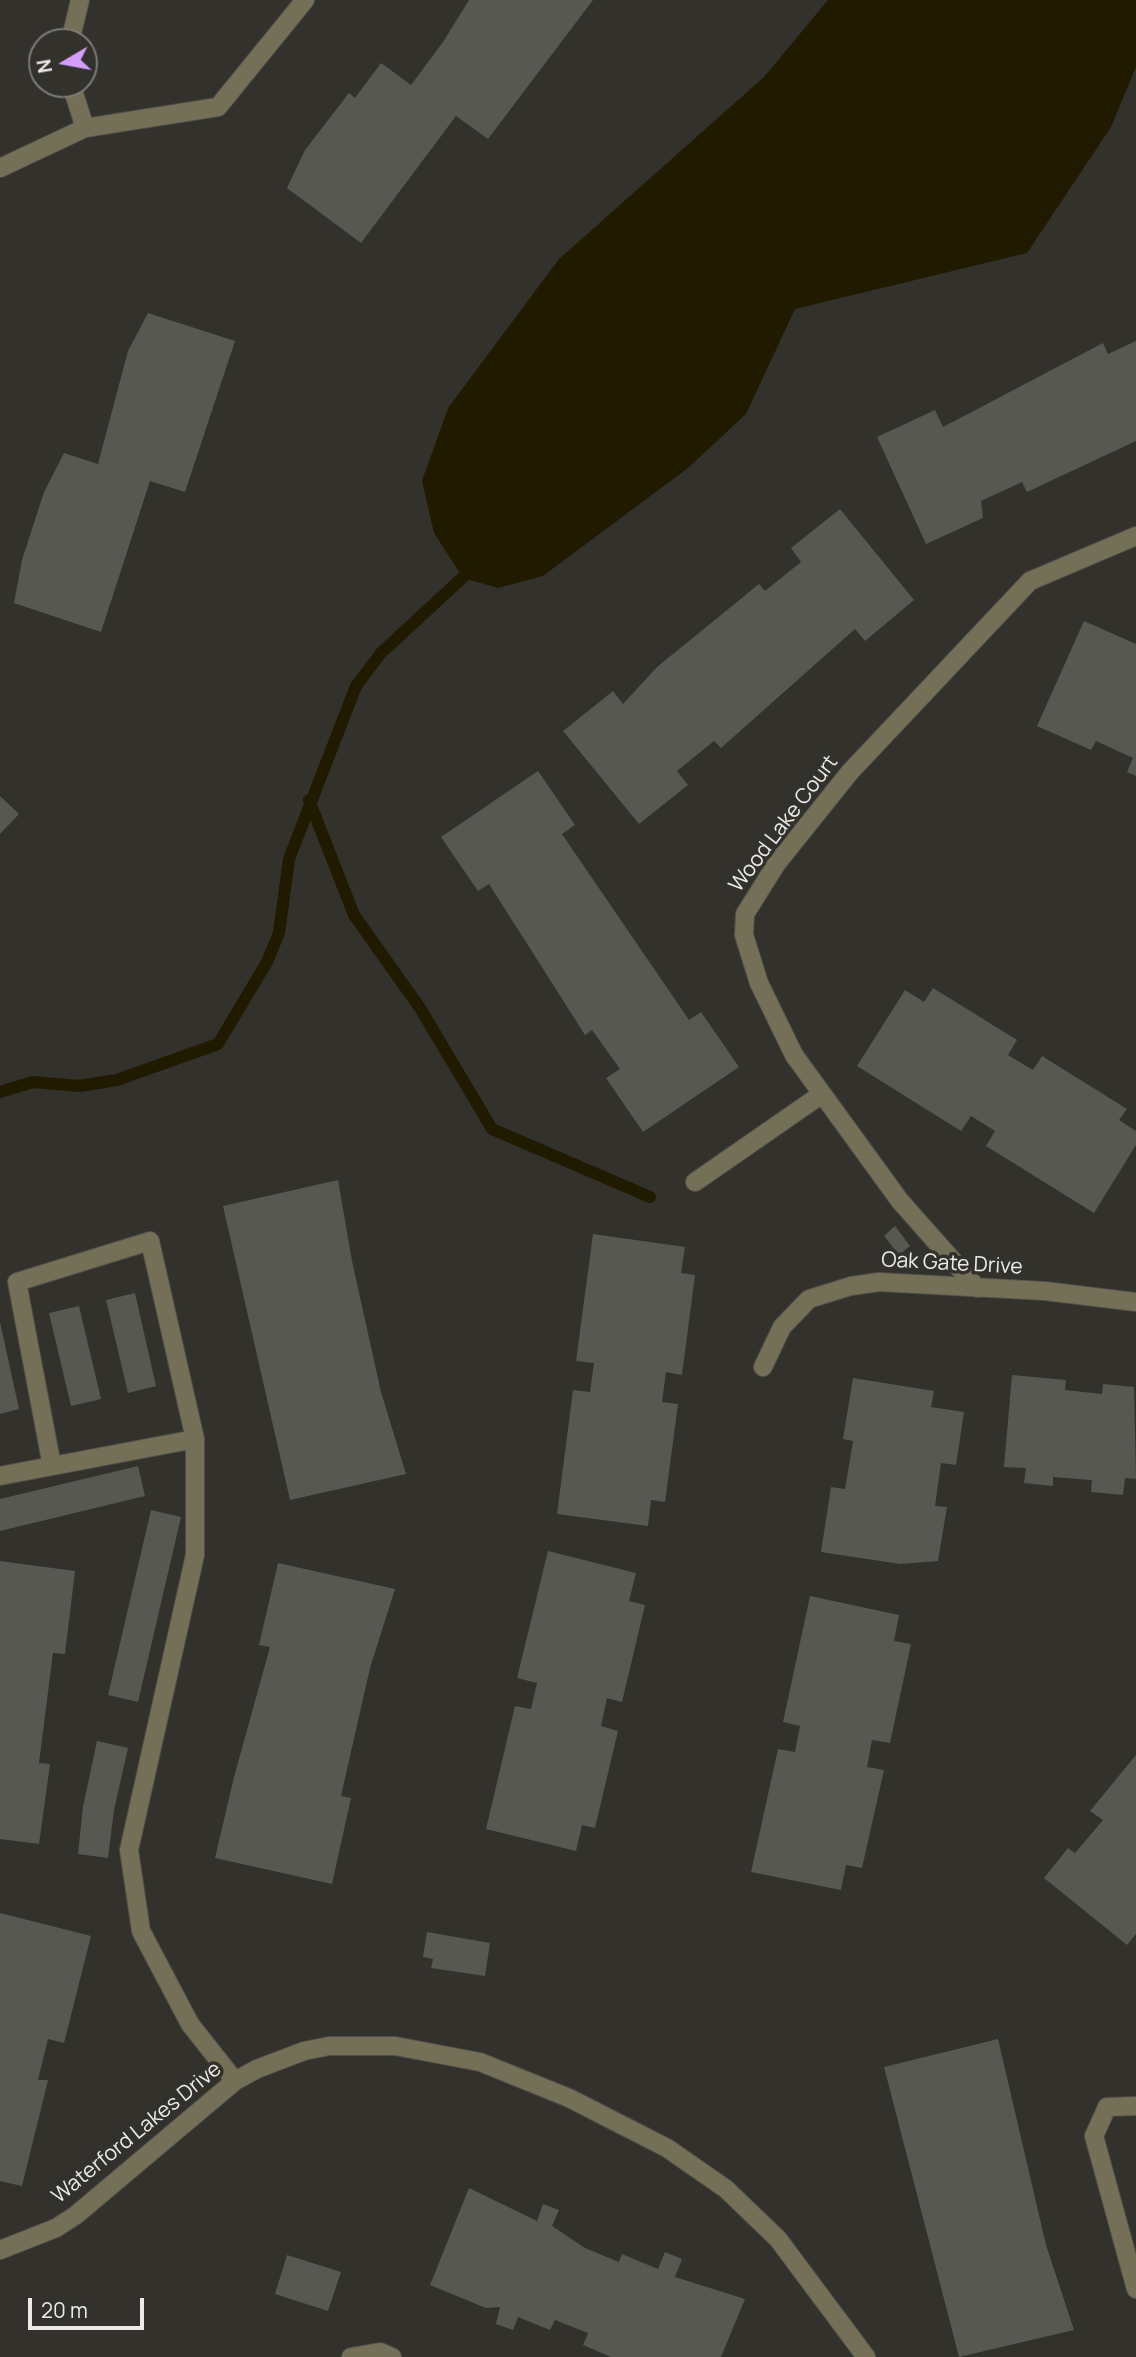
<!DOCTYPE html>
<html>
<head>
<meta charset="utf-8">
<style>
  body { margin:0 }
  #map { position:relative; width:1136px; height:2357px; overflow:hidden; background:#32312c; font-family:Manrope,sans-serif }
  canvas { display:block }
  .north { position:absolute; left:28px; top:28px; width:70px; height:70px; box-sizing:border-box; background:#32312c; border:2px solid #7c7b77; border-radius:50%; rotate:260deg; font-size:19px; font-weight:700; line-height:28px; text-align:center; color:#ecebe8 }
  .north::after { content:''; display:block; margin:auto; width:24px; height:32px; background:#d49cfb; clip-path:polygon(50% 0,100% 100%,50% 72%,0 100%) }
  .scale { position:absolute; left:28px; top:2298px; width:116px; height:32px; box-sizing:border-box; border:4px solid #ecebe8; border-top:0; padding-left:9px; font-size:21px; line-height:24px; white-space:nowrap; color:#ecebe8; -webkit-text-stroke:5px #32312c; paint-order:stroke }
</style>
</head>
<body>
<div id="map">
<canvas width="1136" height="2357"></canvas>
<div class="north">N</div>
<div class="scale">20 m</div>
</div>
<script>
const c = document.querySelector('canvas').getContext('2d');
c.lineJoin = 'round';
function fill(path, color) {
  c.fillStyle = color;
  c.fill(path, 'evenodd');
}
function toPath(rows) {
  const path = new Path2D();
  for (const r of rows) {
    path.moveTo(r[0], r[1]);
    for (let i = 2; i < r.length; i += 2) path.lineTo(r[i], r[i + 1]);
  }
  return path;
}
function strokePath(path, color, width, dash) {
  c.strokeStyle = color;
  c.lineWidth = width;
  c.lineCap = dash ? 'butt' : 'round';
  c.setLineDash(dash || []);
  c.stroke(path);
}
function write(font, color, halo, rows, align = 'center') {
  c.font = font + ' Manrope,sans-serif';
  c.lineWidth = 7;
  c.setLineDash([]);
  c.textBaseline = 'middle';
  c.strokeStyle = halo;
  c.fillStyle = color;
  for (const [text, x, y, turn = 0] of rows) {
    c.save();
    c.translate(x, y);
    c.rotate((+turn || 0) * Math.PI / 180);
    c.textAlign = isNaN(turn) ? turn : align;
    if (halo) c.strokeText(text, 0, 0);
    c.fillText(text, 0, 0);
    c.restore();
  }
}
const water = toPath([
  [828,0,1136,0,1136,67,1111,127,1027,253,795,309,746,414,688,468,543,576,498,588,463,578,434,533,422,481,448,408,559,259,764,77]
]);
const stream = toPath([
  [309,800,354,915,420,1008,492,1129,650,1197],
  [0,1092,33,1082,79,1086,117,1080,218,1044,267,962,279,933,289,859,356,686,381,653,473,568]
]);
const building = toPath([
  [469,0,593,0,488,139,456,116,361,243,287,188,305,150,349,93,355,98,381,63,411,85,443,42],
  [148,313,235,341,185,492,150,481,101,632,14,603,22,560,44,492,64,453,98,464,128,351],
  [1136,341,1136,441,1027,492,1022,482,981,501,983,518,926,544,877,437,935,410,943,427,1103,343,1108,354],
  [840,509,914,600,865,641,855,629,721,748,714,741,677,771,688,785,639,824,563,731,613,691,623,704,657,667,759,584,765,591,801,562,791,548],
  [1084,621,1136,644,1136,776,1127,772,1133,758,1096,741,1091,750,1037,726],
  [538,771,575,825,562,834,689,1020,701,1012,739,1067,643,1132,606,1078,620,1069,592,1030,585,1035,489,884,478,891,441,837],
  [0,796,19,814,0,834],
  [933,988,1017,1040,1008,1055,1033,1070,1042,1056,1127,1109,1119,1120,1136,1131,1136,1145,1094,1213,986,1146,995,1131,971,1116,961,1131,857,1066,905,990,924,1002],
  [338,1180,352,1261,381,1392,406,1474,290,1500,223,1206],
  [895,1226,910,1246,899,1255,884,1236],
  [593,1234,685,1247,681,1273,695,1275,682,1375,666,1372,662,1402,678,1404,665,1502,651,1500,648,1526,557,1514,573,1390,590,1392,594,1363,576,1361],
  [135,1293,156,1386,128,1393,106,1300],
  [79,1306,101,1399,71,1406,49,1313],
  [0,1322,19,1409,0,1414],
  [1012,1375,1066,1380,1065,1390,1102,1394,1103,1384,1134,1387,1136,1479,1125,1478,1123,1495,1091,1492,1092,1480,1053,1477,1053,1486,1024,1483,1026,1468,1004,1467],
  [853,1378,934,1391,931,1407,964,1412,956,1465,941,1463,935,1506,947,1507,938,1561,900,1564,821,1552,831,1487,845,1489,853,1441,843,1439],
  [138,1466,145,1496,0,1531,0,1499],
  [151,1510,181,1517,138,1702,108,1695],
  [548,1551,636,1573,629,1601,645,1605,622,1702,607,1698,601,1726,618,1731,595,1828,582,1825,576,1851,486,1829,515,1706,531,1709,537,1683,517,1678],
  [0,1561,75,1571,65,1654,53,1653,39,1763,50,1764,39,1844,0,1839],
  [278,1563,395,1589,370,1668,341,1796,351,1798,332,1884,215,1858,234,1777,270,1647,259,1645],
  [810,1596,899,1615,894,1641,911,1644,890,1743,872,1740,867,1767,884,1770,862,1868,846,1865,841,1890,751,1872,778,1749,795,1752,800,1726,783,1722],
  [97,1741,128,1748,114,1810,108,1858,78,1854,83,1807],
  [1136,1755,1136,1934,1127,1945,1044,1878,1068,1848,1075,1853,1103,1820,1090,1811],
  [0,1913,91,1936,64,2043,48,2039,38,2080,48,2080,22,2186,0,2181],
  [427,1932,490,1943,485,1976,431,1968,433,1959,423,1957],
  [998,2039,1046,2245,1074,2330,959,2357,884,2067],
  [469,2188,537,2221,543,2204,559,2210,552,2226,585,2248,619,2262,622,2254,658,2269,665,2252,682,2259,675,2277,745,2299,721,2357,611,2357,583,2345,588,2333,555,2320,550,2330,518,2317,513,2330,496,2324,500,2307,486,2308,430,2285],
  [287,2255,341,2272,328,2311,275,2294]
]);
const minor = toPath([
  [70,42,80,0],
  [71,84,85,128],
  [0,168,85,128,218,107,305,0],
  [695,1182,822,1094],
  [977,1288,900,1201,794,1055,759,983,744,935,745,914,777,863,850,772,1030,581,1136,536],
  [763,1367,782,1327,809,1299,851,1286,879,1282,1045,1291,1136,1302],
  [52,1466,17,1282,150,1241,195,1439,195,1555,129,1850,141,1931,190,2024,235,2081],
  [0,1476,195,1439],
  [1136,2106,1107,2107,1094,2136,1136,2289],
  [0,2250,56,2228,76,2215,235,2081,257,2069,304,2051,329,2046,395,2046,480,2062,569,2098,667,2148,726,2189,778,2239,866,2357],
  [351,2357,380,2352,392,2357]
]);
const streetNames = [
  ["Wood Lake Court",784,824,-53],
  ["Oak Gate Drive",952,1264,3],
  ["Waterford Lakes Drive",137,2133,-39]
];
fill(water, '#201b00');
strokePath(stream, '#201b00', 12);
fill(building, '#585852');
strokePath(minor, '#504f4a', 20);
strokePath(minor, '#747057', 18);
write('21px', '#ecebe8', '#32312c', streetNames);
</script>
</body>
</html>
